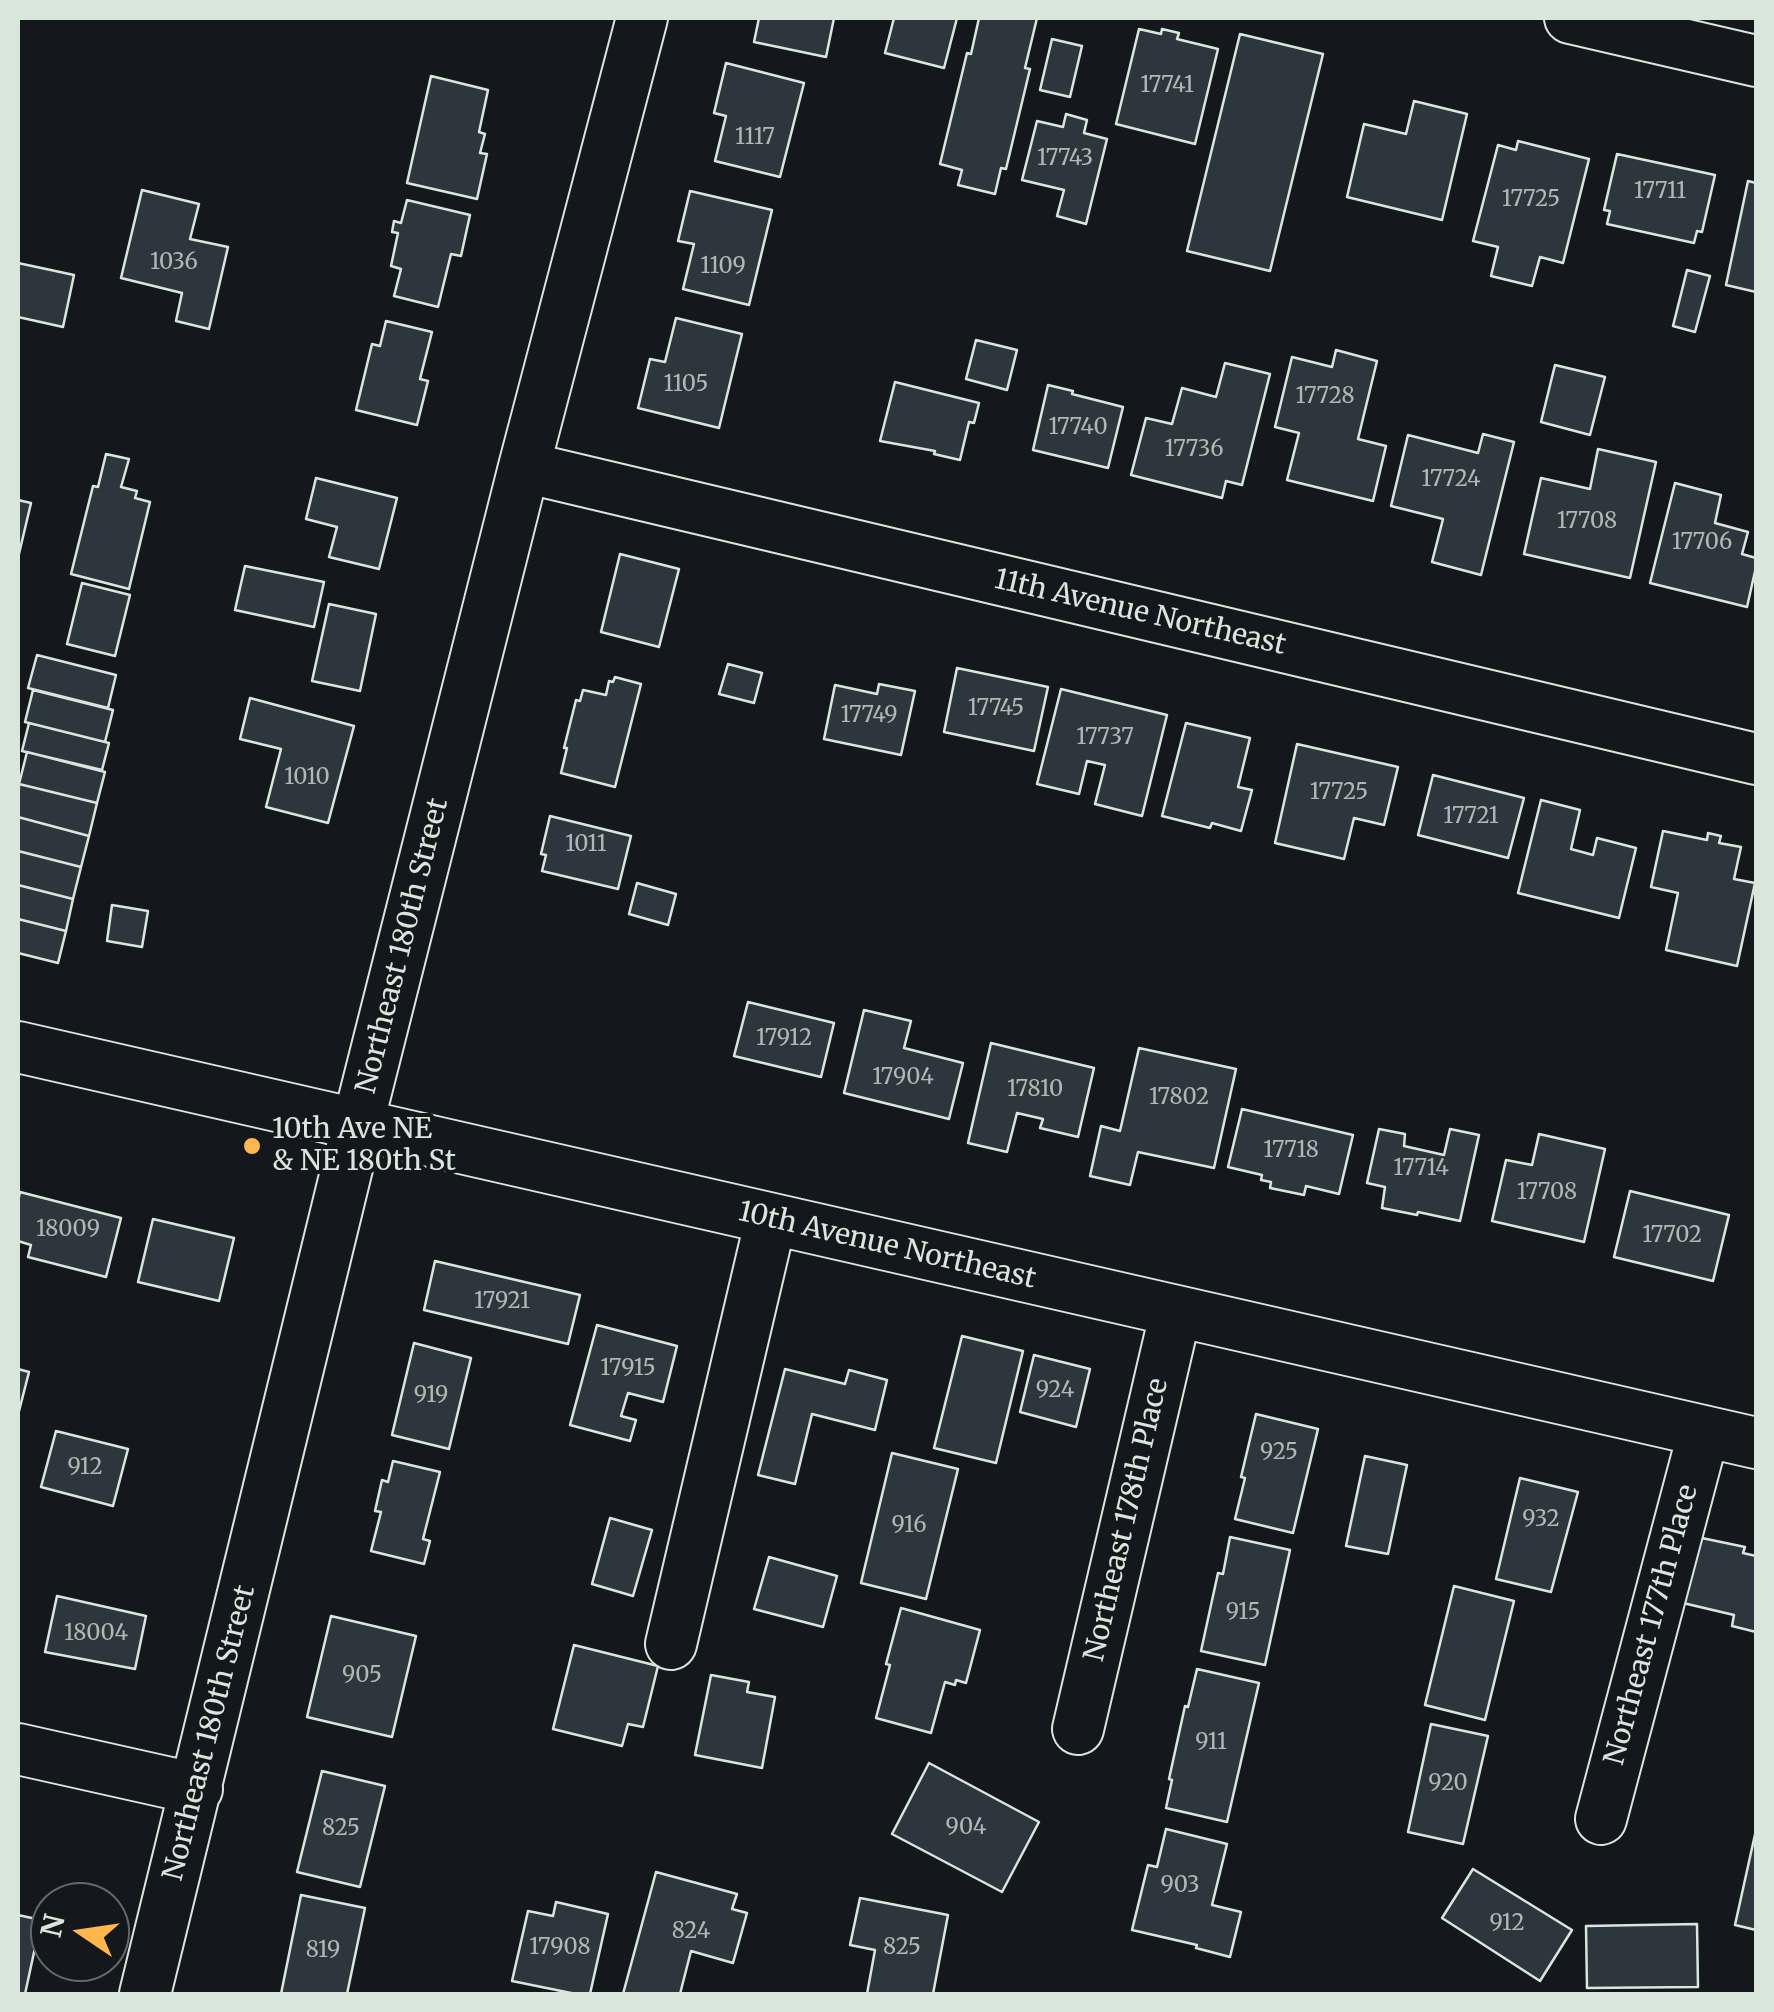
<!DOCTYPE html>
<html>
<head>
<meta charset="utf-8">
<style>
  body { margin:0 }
  #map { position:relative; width:1774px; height:2012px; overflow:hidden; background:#14181c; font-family:Merriweather,serif }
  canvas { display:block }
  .frame { position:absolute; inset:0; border:20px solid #d8e6dc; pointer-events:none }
  .north { position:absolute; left:30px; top:1882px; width:100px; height:100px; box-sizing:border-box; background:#14181c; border:2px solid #626a69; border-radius:50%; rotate:283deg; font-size:28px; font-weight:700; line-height:40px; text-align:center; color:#d8e6dc }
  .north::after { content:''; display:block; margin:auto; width:35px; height:45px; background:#ffb74d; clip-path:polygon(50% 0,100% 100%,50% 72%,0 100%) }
</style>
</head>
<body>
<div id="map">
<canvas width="1774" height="2012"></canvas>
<div class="frame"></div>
<div class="north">N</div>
</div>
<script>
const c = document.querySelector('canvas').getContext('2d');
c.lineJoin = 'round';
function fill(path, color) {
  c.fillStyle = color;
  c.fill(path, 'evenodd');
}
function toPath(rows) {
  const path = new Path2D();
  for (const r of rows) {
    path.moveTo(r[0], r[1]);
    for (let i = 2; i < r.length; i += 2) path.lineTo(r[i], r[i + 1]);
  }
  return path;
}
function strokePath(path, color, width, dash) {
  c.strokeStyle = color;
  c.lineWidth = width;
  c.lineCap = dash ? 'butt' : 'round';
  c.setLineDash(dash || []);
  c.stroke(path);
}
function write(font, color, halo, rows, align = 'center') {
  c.font = font + ' Merriweather,serif';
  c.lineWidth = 8;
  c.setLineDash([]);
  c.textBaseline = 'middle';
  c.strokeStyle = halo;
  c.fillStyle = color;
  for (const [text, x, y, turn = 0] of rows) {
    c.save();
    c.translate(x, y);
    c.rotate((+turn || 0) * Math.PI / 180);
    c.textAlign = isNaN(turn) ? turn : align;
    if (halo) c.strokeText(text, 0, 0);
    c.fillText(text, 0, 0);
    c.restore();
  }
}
const building = toPath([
  [759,18,834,18,826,57,754,42,759,18],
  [894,18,957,18,944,68,885,53,894,18],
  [979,18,1037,18,1025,68,1030,69,1006,169,1001,168,995,194,958,185,962,170,940,164,967,53,971,54,979,18],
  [1139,29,1161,34,1162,29,1179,33,1177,39,1218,49,1195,144,1116,124,1139,29],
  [1240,34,1323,54,1270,271,1187,251,1240,34],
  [1052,39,1082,46,1070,97,1040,90,1052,39],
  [726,63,804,83,780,177,715,161,726,116,714,113,726,63],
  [431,76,488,90,479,132,485,134,480,153,487,154,477,199,407,183,431,76],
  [1414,101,1467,114,1442,220,1347,197,1364,124,1406,134,1414,101],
  [1066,114,1087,120,1084,133,1107,139,1086,224,1057,216,1064,190,1022,180,1037,121,1063,127,1066,114],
  [1518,141,1589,159,1563,263,1540,257,1532,286,1491,276,1498,247,1473,241,1498,145,1516,150,1518,141],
  [1617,154,1715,175,1702,232,1697,231,1694,243,1607,224,1610,211,1604,210,1617,154],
  [1748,181,1756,183,1756,292,1726,285,1748,181],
  [142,190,199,204,190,239,228,247,209,329,176,321,182,293,121,278,142,190],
  [690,191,772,210,749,305,683,289,694,244,678,241,690,191],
  [407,200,470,215,461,256,451,254,438,307,394,296,401,269,391,266,398,233,392,232,394,221,401,223,407,200],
  [18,263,74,275,63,327,18,317,18,263],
  [1687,270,1710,276,1695,332,1673,326,1687,270],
  [676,318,742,334,719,428,638,408,650,359,665,362,676,318],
  [386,321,432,332,420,379,428,381,417,425,356,410,372,344,380,346,386,321],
  [976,340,1017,350,1007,390,966,379,976,340],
  [1336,350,1377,361,1358,439,1386,446,1373,501,1287,480,1299,433,1275,427,1292,357,1332,367,1336,350],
  [1225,363,1270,374,1242,485,1226,481,1222,498,1131,475,1146,418,1172,424,1182,388,1216,397,1225,363],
  [1555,365,1605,377,1590,435,1541,422,1555,365],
  [895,382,979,403,974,423,969,422,960,460,934,454,935,451,880,441,895,382],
  [1048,385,1073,391,1072,394,1123,407,1108,468,1033,450,1048,385],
  [1483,434,1514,442,1481,575,1432,562,1443,519,1391,506,1408,435,1478,453,1483,434],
  [1598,449,1656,462,1630,578,1524,554,1541,478,1590,489,1598,449],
  [106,454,129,459,121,487,137,491,135,498,150,502,129,589,71,574,93,486,98,487,106,454],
  [316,478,397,498,379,569,329,557,337,527,306,519,316,478],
  [1675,483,1721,495,1715,523,1748,532,1742,554,1756,558,1756,567,1747,607,1650,583,1675,483],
  [18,500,31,503,18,558,18,500],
  [620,554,679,569,659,647,601,632,620,554],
  [245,566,324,582,314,627,235,610,245,566],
  [82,583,130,595,115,656,67,644,82,583],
  [329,604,376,614,360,691,312,681,329,604],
  [37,655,116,675,108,708,28,688,37,655],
  [728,664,762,673,754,703,719,694,728,664],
  [957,668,1048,687,1034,751,944,732,957,668],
  [615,677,641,684,615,787,561,773,567,748,564,748,576,700,580,701,583,690,606,695,609,681,613,682,615,677],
  [879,684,915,691,901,755,824,739,835,685,877,694,879,684],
  [1061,689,1167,715,1142,816,1095,804,1105,765,1087,761,1079,794,1037,784,1061,689],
  [33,690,113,710,105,742,25,722,33,690],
  [250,698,354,726,328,823,266,807,281,749,240,739,250,698],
  [29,723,109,743,102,770,22,751,29,723],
  [1186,723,1250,738,1238,787,1252,790,1241,831,1212,823,1210,828,1162,816,1186,723],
  [1297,744,1398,767,1384,825,1354,818,1344,859,1275,843,1297,744],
  [27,752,105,772,97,803,19,784,27,752],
  [1433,775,1524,798,1508,858,1418,835,1433,775],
  [19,784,97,803,89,836,18,817,19,784],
  [1541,800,1580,810,1571,849,1593,855,1597,838,1636,848,1619,918,1518,893,1541,800],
  [550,816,631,836,618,889,542,871,546,855,541,854,550,816],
  [18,817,89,836,81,867,18,851,18,817],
  [1663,831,1707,840,1708,833,1721,836,1719,843,1741,847,1734,879,1755,883,1737,966,1666,950,1678,893,1651,887,1663,831],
  [18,851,81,867,73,899,18,885,18,851],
  [637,883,676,894,668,925,629,914,637,883],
  [18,885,73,899,66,931,18,919,18,885],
  [112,905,148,911,142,947,107,941,112,905],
  [18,919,66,931,58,963,18,953,18,919],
  [748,1002,834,1023,821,1077,734,1056,748,1002],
  [864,1010,911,1021,904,1048,963,1063,949,1119,844,1093,864,1010],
  [991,1043,1094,1068,1078,1137,1040,1128,1043,1119,1017,1113,1007,1152,968,1143,991,1043],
  [1139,1048,1236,1069,1214,1168,1138,1152,1130,1185,1090,1176,1101,1126,1120,1131,1139,1048],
  [1242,1109,1353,1135,1339,1194,1306,1186,1304,1195,1270,1188,1271,1182,1261,1180,1262,1175,1228,1167,1242,1109],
  [1379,1129,1405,1134,1404,1146,1444,1155,1450,1129,1479,1135,1460,1221,1418,1212,1417,1215,1382,1208,1385,1187,1367,1183,1379,1129],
  [1539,1134,1605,1149,1584,1242,1492,1221,1506,1160,1532,1165,1539,1134],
  [1630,1191,1729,1215,1713,1281,1614,1257,1630,1191],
  [20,1192,121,1218,106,1277,28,1257,31,1245,18,1241,18,1201,20,1192],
  [153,1219,234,1238,219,1301,138,1282,153,1219],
  [435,1261,580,1295,568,1344,424,1310,435,1261],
  [597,1325,677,1346,663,1402,628,1393,621,1416,636,1420,630,1441,570,1425,597,1325],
  [962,1336,1023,1351,996,1463,934,1448,962,1336],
  [414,1343,471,1358,449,1449,392,1435,414,1343],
  [1034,1355,1090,1369,1076,1427,1020,1412,1034,1355],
  [18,1369,29,1372,18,1415,18,1369],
  [785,1369,845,1384,849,1370,887,1380,875,1430,812,1414,795,1484,758,1475,785,1369],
  [1256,1414,1318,1429,1293,1533,1235,1519,1245,1478,1241,1477,1256,1414],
  [56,1431,128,1449,113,1506,41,1487,56,1431],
  [892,1453,958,1469,926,1599,861,1583,892,1453],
  [1365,1456,1407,1465,1388,1554,1346,1546,1365,1456],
  [393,1461,440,1472,423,1539,430,1541,424,1564,371,1551,381,1512,375,1511,382,1480,388,1482,393,1461],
  [1520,1478,1578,1492,1551,1592,1496,1579,1520,1478],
  [610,1518,652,1530,633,1596,592,1584,610,1518],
  [1230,1537,1290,1550,1265,1665,1201,1651,1218,1573,1223,1574,1230,1537],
  [1697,1537,1745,1547,1743,1553,1756,1556,1756,1632,1732,1626,1734,1615,1683,1603,1697,1537],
  [769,1557,837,1576,823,1627,754,1609,769,1557],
  [1454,1586,1514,1601,1485,1720,1425,1705,1454,1586],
  [57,1596,146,1616,135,1669,45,1652,57,1596],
  [901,1608,980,1630,966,1683,956,1680,955,1685,945,1682,931,1733,876,1718,890,1665,886,1664,901,1608],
  [331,1616,416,1636,392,1737,307,1717,331,1616],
  [574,1645,658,1666,643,1727,628,1724,622,1746,553,1729,574,1645],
  [1197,1669,1259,1683,1227,1822,1166,1808,1172,1780,1169,1779,1185,1706,1188,1707,1197,1669],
  [711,1675,749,1682,747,1692,775,1697,762,1768,695,1755,711,1675],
  [1431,1724,1488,1736,1463,1844,1408,1832,1431,1724],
  [929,1763,1039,1822,1002,1892,892,1834,929,1763],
  [322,1771,385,1786,360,1887,297,1872,322,1771],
  [1166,1829,1227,1844,1212,1905,1241,1912,1230,1957,1196,1948,1197,1945,1132,1930,1148,1865,1157,1867,1166,1829],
  [1756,1830,1756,1930,1735,1925,1756,1830],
  [1473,1869,1572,1930,1540,1981,1442,1918,1473,1869],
  [656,1872,737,1894,732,1909,747,1913,733,1963,691,1951,680,1994,623,1994,656,1872],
  [301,1895,365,1908,347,1994,281,1994,301,1895],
  [860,1898,948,1915,933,1994,867,1994,875,1950,850,1945,860,1898],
  [556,1902,608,1914,590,1994,576,1994,512,1981,528,1911,553,1916,556,1902],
  [18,1915,41,1920,25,1994,18,1994,18,1915],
  [1697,1924,1698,1987,1587,1988,1586,1926,1697,1924]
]);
const minor = toPath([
  [1570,18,1756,61],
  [524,467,1756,759],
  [18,1047,1756,1443],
  [671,1644,771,1219],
  [1078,1729,1176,1311],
  [18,1749,197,1789],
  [1601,1819,1704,1431],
  [145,1994,358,1123,524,467,642,18]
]);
const markers = [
  [252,1146,10,"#ffb74d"]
];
const numberNames = [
  ["17741",1167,86],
  ["1117",755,138],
  ["17743",1065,159],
  ["17711",1660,192],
  ["17725",1531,200],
  ["1036",174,263],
  ["1109",723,267],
  ["1105",686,385],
  ["17728",1325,397],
  ["17740",1078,428],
  ["17736",1194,450],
  ["17724",1451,480],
  ["17708",1587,522],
  ["17706",1702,543],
  ["17745",996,709],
  ["17749",869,716],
  ["17737",1105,738],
  ["1010",307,778],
  ["17725",1339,793],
  ["17721",1471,817],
  ["1011",586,845],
  ["17912",784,1039],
  ["17904",903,1078],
  ["17810",1035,1090],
  ["17802",1179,1098],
  ["17718",1291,1151],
  ["17714",1421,1169],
  ["17708",1547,1193],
  ["18009",68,1230],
  ["17702",1672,1236],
  ["17921",502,1302],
  ["17915",628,1369],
  ["924",1055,1391],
  ["919",431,1396],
  ["925",1279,1453],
  ["912",85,1468],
  ["932",1541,1520],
  ["916",909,1526],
  ["915",1243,1613],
  ["18004",96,1634],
  ["905",362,1676],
  ["911",1211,1743],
  ["920",1448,1784],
  ["904",966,1828],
  ["825",341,1829],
  ["903",1180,1886],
  ["912",1507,1924],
  ["824",691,1932],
  ["17908",560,1948],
  ["825",902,1948],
  ["819",323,1951]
];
const streetNames = [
  ["11th Avenue Northeast",1140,613,13],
  ["Northeast 180th Street",403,946,-76],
  ["10th Avenue Northeast",887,1246,13],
  ["Northeast 178th Place",1127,1520,-77],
  ["Northeast 177th Place",1652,1625,-75],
  ["Northeast 180th Street",210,1733,-76]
];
const poiNames = [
  ["10th Ave NE",272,1130],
  ["& NE 180th St",272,1162]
];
fill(building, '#2c363c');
strokePath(building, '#d8e6dc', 2.5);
strokePath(minor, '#d8e6dc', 54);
strokePath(minor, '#14181c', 50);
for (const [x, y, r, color] of markers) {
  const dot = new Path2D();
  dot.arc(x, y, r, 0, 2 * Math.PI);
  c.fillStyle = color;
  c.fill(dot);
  strokePath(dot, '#14181c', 4);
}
write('22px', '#adbab4', null, numberNames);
write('28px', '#d8e6dc', '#14181c', streetNames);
write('28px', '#d8e6dc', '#14181c', poiNames, 'left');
</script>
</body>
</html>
